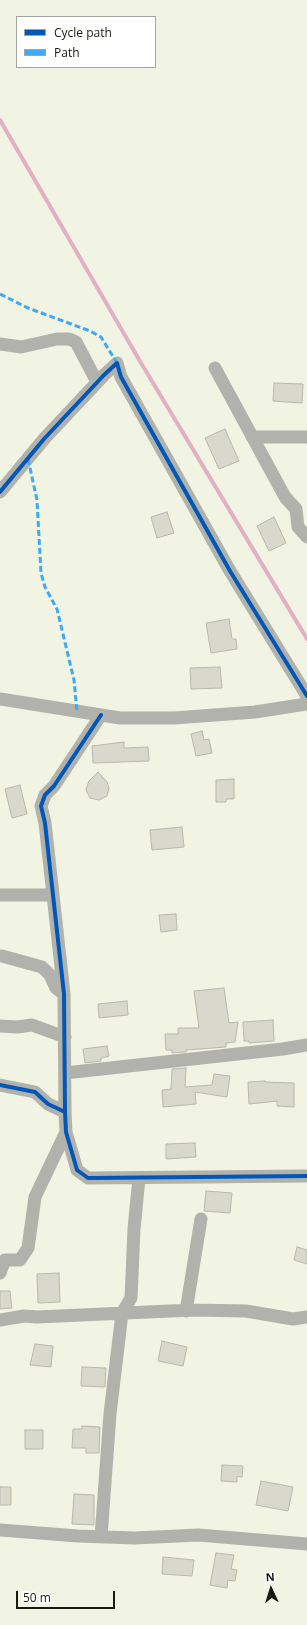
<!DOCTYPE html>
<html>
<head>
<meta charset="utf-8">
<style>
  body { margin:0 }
  #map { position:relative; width:307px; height:1625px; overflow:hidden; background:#f1f3e3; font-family:"Open Sans",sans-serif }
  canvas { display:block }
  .legend { position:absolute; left:16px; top:16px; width:140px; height:52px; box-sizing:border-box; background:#fff; border:1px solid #a3a39f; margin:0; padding:5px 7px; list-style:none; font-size:12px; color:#18190f }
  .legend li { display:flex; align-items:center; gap:8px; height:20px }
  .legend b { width:20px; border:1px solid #a3a39f }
  .north { position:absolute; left:251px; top:1569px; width:40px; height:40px; -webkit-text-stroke:3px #fff; paint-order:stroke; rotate:356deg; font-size:11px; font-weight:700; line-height:16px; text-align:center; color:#18190f }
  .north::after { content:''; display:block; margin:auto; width:14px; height:18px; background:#18190f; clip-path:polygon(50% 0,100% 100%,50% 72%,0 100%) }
  .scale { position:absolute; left:16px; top:1591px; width:99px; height:18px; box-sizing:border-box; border:2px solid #18190f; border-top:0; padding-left:5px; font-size:12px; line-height:14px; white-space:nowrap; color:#18190f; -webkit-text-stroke:3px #fff; paint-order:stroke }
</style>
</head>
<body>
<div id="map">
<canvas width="307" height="1625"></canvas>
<ul class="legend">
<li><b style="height:5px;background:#0057b8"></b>Cycle path</li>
<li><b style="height:5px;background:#3fa9f5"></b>Path</li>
</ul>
<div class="north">N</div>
<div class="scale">50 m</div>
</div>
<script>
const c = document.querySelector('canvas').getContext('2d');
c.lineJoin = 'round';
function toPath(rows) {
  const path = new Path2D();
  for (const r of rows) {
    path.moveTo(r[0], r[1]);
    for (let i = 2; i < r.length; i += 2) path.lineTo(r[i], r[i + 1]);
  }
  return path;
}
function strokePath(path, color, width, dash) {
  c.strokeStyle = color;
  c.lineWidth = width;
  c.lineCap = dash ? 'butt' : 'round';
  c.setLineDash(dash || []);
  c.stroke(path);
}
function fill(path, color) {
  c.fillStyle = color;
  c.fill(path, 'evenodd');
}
const stream = toPath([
  [0,120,141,363,307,639]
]);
const building = toPath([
  [274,383,303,384,302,403,273,401,274,383],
  [225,429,239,461,219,469,205,438,225,429],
  [167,512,174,533,157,538,151,517,167,512],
  [274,517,286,543,269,551,257,526,274,517],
  [229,619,232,639,236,639,237,649,211,653,206,623,229,619],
  [220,667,222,688,191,689,190,668,220,667],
  [202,731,204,740,209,739,212,753,196,756,191,734,202,731],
  [124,742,124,748,148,747,149,761,93,763,92,746,124,742],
  [98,772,107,782,109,788,107,796,99,800,90,798,86,790,89,781,98,772],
  [234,779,234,799,226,799,226,802,216,802,216,780,234,779],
  [20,785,27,814,12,818,5,789,20,785],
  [182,827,184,847,152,850,150,830,182,827],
  [176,914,177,930,161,932,159,915,176,914],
  [224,988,229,1023,238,1022,235,1042,226,1043,226,1047,186,1050,186,1052,172,1053,172,1050,166,1050,165,1034,178,1034,178,1028,199,1028,194,991,224,988],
  [127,1001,128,1015,99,1018,98,1004,127,1001],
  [273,1020,274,1041,249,1043,249,1041,244,1041,243,1022,273,1020],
  [107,1046,109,1056,101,1058,101,1061,85,1063,83,1049,107,1046],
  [186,1068,185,1087,212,1085,214,1074,230,1076,227,1097,195,1092,196,1104,163,1107,162,1090,171,1089,172,1069,186,1068],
  [265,1081,265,1082,294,1083,294,1107,277,1106,277,1101,249,1104,248,1082,265,1081],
  [195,1143,196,1157,166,1159,166,1144,195,1143],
  [206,1191,232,1193,230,1213,204,1211,206,1191],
  [297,1247,307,1250,307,1264,294,1260,297,1247],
  [59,1273,60,1302,38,1303,37,1274,59,1273],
  [0,1291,10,1291,12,1308,0,1309,0,1291],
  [162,1341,187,1347,183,1366,158,1361,162,1341],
  [35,1344,53,1346,51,1367,30,1365,35,1344],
  [82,1367,106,1368,105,1387,81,1386,82,1367],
  [82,1426,100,1427,99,1453,86,1453,86,1448,72,1448,73,1429,82,1429,82,1426],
  [25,1430,43,1430,43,1449,25,1449,25,1430],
  [222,1465,243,1466,242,1477,237,1476,237,1482,221,1481,222,1465],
  [261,1481,293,1487,288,1511,256,1505,261,1481],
  [0,1487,11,1487,11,1505,0,1505,0,1487],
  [74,1494,94,1495,94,1525,72,1524,74,1494],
  [216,1553,234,1555,231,1569,237,1570,235,1581,228,1580,227,1588,210,1585,216,1553],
  [163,1557,194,1560,192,1576,162,1574,163,1557]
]);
const minor = toPath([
  [0,344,21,347,57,339,69,339,76,342,97,382],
  [215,368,285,497,296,509,298,527,307,537],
  [252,437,307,437],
  [0,492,44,439,104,375,117,363,121,377,230,571,307,696],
  [0,699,120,718,174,718,255,712,307,704],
  [0,895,53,895],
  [2,956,42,967,50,975,56,988,64,994],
  [0,1026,17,1027,32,1025,65,1037],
  [65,1073,283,1049,307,1045],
  [0,1085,35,1092,48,1104,65,1112,66,1132,77,1170,88,1178,307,1176],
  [65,1112,64,994,45,823,41,806,45,795,54,786,101,715],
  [0,1273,5,1260,20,1260,28,1248,35,1197,66,1132],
  [186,1311,201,1219],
  [0,1320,24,1316,37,1317,192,1310,246,1311,293,1319,307,1317],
  [0,1530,78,1536,135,1538,198,1535,307,1544],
  [101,1537,110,1414,122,1313,131,1298,134,1229,139,1178]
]);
const quiet = toPath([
  [0,294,28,308,90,331,101,337,117,363],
  [28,459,37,500,41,573,45,587,57,609,74,680,77,712]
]);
const cycleway = toPath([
  [0,492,44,439,104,375,117,363,121,377,230,571,307,696],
  [0,1085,35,1092,48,1104,65,1112,66,1132,77,1170,88,1178,307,1176],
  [65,1112,64,994,45,823,41,806,45,795,54,786,101,715]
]);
strokePath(stream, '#e1b0c4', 4);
fill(building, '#d8d9cc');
strokePath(building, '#b7b8ab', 1);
strokePath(minor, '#b1b2ac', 13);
strokePath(quiet, '#3fa9f5', 3, [6, 3]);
strokePath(cycleway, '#0057b8', 4);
</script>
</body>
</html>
